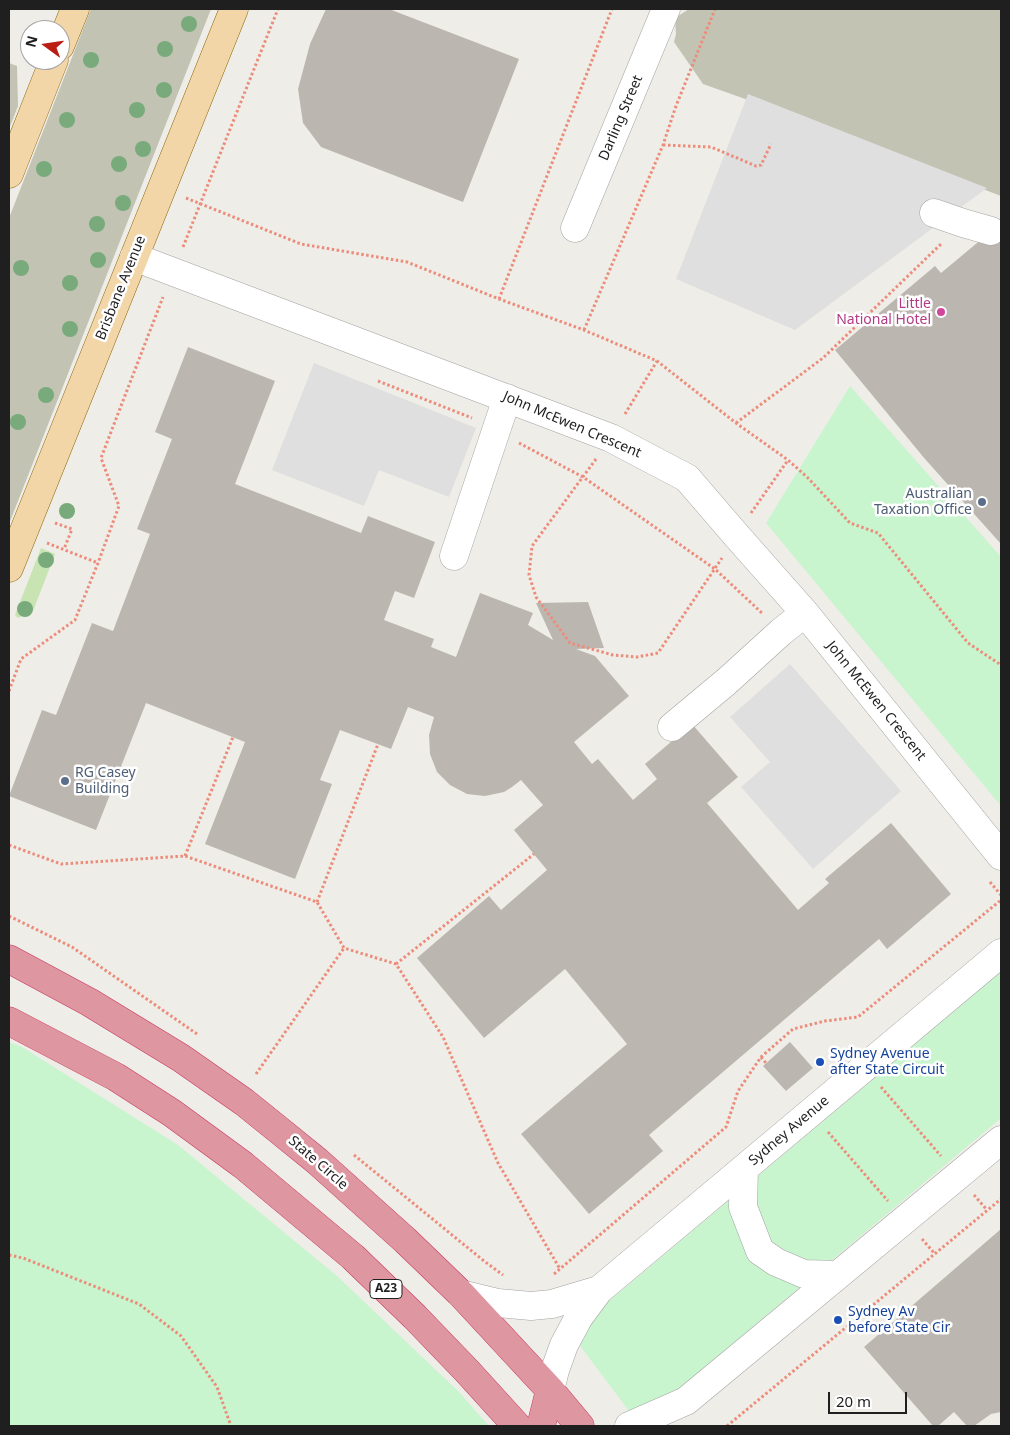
<!DOCTYPE html>
<html>
<head>
<meta charset="utf-8">
<style>
  body { margin:0 }
  #map { position:relative; width:1010px; height:1435px; overflow:hidden; background:#efede7; font-family:"Noto Sans",sans-serif }
  canvas { display:block }
  .frame { position:absolute; inset:0; border:10px solid #1f1f1f; pointer-events:none }
  .north { position:absolute; left:20px; top:20px; width:50px; height:50px; box-sizing:border-box; background:#fff; border:1px solid #a5a5a5; border-radius:50%; rotate:284deg; font-size:14px; font-weight:700; line-height:20px; text-align:center; color:#1f1f1f }
  .north::after { content:''; display:block; margin:auto; width:18px; height:22px; background:#ba1d14; clip-path:polygon(50% 0,100% 100%,50% 72%,0 100%) }
  .scale { position:absolute; left:828px; top:1392px; width:79px; height:22px; box-sizing:border-box; border:2px solid #1f1f1f; border-top:0; padding-left:6px; font-size:15px; line-height:18px; white-space:nowrap; color:#1f1f1f; -webkit-text-stroke:4px #fff; paint-order:stroke }
</style>
</head>
<body>
<div id="map">
<canvas width="1010" height="1435"></canvas>
<div class="frame"></div>
<div class="north">N</div>
<div class="scale">20 m</div>
</div>
<script>
const c = document.querySelector('canvas').getContext('2d');
c.lineJoin = 'round';
function fill(path, color) {
  c.fillStyle = color;
  c.fill(path, 'evenodd');
}
function toPath(rows) {
  const path = new Path2D();
  for (const r of rows) {
    path.moveTo(r[0], r[1]);
    for (let i = 2; i < r.length; i += 2) path.lineTo(r[i], r[i + 1]);
  }
  return path;
}
function strokePath(path, color, width, dash) {
  c.strokeStyle = color;
  c.lineWidth = width;
  c.lineCap = dash ? 'butt' : 'round';
  c.setLineDash(dash || []);
  c.stroke(path);
}
function write(font, color, halo, rows, align = 'center') {
  c.font = font + ' "Noto Sans",sans-serif';
  c.lineWidth = 5;
  c.setLineDash([]);
  c.textBaseline = 'middle';
  c.strokeStyle = halo;
  c.fillStyle = color;
  for (const [text, x, y, turn = 0] of rows) {
    c.save();
    c.translate(x, y);
    c.rotate((+turn || 0) * Math.PI / 180);
    c.textAlign = isNaN(turn) ? turn : align;
    if (halo) c.strokeText(text, 0, 0);
    c.fillText(text, 0, 0);
    c.restore();
  }
}
const construction = toPath([
  [91,9,211,9,9,524,9,218],
  [689,9,1001,9,1001,196,796,117,703,84,674,42,676,34,675,18],
  [9,63,17,66,18,106,9,129]
]);
const grass = toPath([
  [41,548,55,554,33,611,18,618,15,615]
]);
const park = toPath([
  [850,386,1001,557,1001,806,766,523],
  [1001,972,1001,1118,668,1398,629,1411,578,1343,603,1306],
  [9,1042,22,1047,178,1145,337,1276,458,1391,489,1426,9,1426]
]);
const parking = toPath([
  [748,94,987,188,795,330,676,279],
  [314,363,476,428,449,497,379,470,364,506,272,470],
  [790,664,901,791,813,869,741,787,770,762,730,717]
]);
const building = toPath([
  [326,9,389,9,519,59,463,202,321,147,303,123,298,89,310,44],
  [1001,223,1001,544,925,459,835,350,935,266,941,273],
  [188,347,275,381,235,484,361,533,368,516,435,542,414,598,395,591,384,620,434,639,431,647,456,657,480,593,533,613,528,625,553,640,536,603,588,602,604,648,576,649,595,656,629,696,574,742,592,764,598,759,633,800,657,779,645,764,692,724,738,777,707,803,798,910,829,883,825,879,891,823,951,894,887,949,879,939,649,1135,663,1151,589,1214,521,1134,627,1044,565,969,484,1038,417,958,489,896,501,910,547,870,514,830,543,805,521,780,512,787,504,792,485,796,467,794,450,785,437,772,430,754,429,735,434,717,408,707,391,749,340,730,320,780,332,784,295,879,205,844,245,742,146,703,96,830,9,796,42,710,56,715,92,623,113,631,150,534,137,529,172,439,155,432],
  [790,1042,813,1068,786,1091,763,1066],
  [1001,1229,1001,1412,991,1414,974,1426,967,1426,954,1412,938,1426,933,1426,864,1347]
]);
const path = toPath([
  [663,145,711,147,756,166,761,165,771,144],
  [186,198,301,244,407,262,499,299,584,330,657,361,736,423,788,460,808,478,850,523,878,533,968,643,1001,665],
  [183,247,278,9],
  [499,299,612,9],
  [584,330,663,145,676,106,715,9],
  [378,381,472,418],
  [625,414,657,361],
  [736,423,823,358,941,244],
  [519,443,583,477,715,569,763,614],
  [596,459,532,546,529,575,536,597,570,643,613,655,637,657,658,653,722,558],
  [751,513,788,460],
  [55,523,72,529,64,549],
  [47,543,98,563],
  [9,691,21,659,75,620,98,563,119,506,101,458,163,297],
  [9,845,61,864,185,856,317,902,344,948,396,964,443,1037,498,1163,560,1269],
  [185,856,233,737],
  [990,882,1001,895],
  [317,902,378,744],
  [9,916,72,947,197,1034],
  [396,964,534,854],
  [761,1057,766,1063],
  [256,1074,344,948],
  [881,1087,941,1156],
  [828,1132,888,1201],
  [354,1155,484,1261,503,1275],
  [974,1195,987,1210],
  [922,1239,935,1254],
  [9,1255,23,1258,139,1304,181,1336,217,1387,231,1426],
  [554,1274,726,1127,738,1091,761,1057,793,1029,825,1021,858,1017,1001,900],
  [727,1426,1001,1199]
]);
const minor = toPath([
  [934,213,963,223,991,231],
  [575,228,666,9],
  [134,257,611,438,687,478,736,535,805,613,1001,856],
  [454,556,507,398],
  [672,727,726,682,781,632,805,613],
  [744,1169,743,1207,760,1251,776,1262,804,1274,838,1275],
  [461,1294,498,1303,531,1306,552,1304,599,1290],
  [550,1390,555,1370,564,1345,579,1317,599,1290,1001,953],
  [629,1426,686,1401,1001,1140]
]);
const major = toPath([
  [60,46,75,9],
  [9,174,54,60],
  [9,568,234,9]
]);
const highway = toPath([
  [9,959,89,1002,181,1058,244,1102,280,1131,317,1161,405,1240,461,1294,550,1390,580,1426],
  [9,1021,116,1077,172,1113,243,1165,353,1257,415,1317,467,1371,517,1426],
  [541,1426,550,1390]
]);
const trees = [
  [189,24],
  [165,49],
  [91,60],
  [164,90],
  [137,110],
  [67,120],
  [143,149],
  [119,164],
  [44,169],
  [123,203],
  [97,224],
  [98,260],
  [21,268],
  [70,283],
  [70,329],
  [46,395],
  [18,422],
  [67,511],
  [46,560],
  [25,609]
];
const markers = [
  [941,312,5,"#d1479c"],
  [982,502,5,"#5c6f8a"],
  [65,781,5,"#5c6f8a"],
  [820,1062,5,"#1a4fb4"],
  [838,1320,5,"#1a4fb4"]
];
const shields = [
  [386,1289,32]
];
const shieldNames = [
  ["A23",386,1289]
];
const streetNames = [
  ["Darling Street",621,118,-67],
  ["Brisbane Avenue",121,288,-68],
  ["John McEwen Crescent",572,425,23],
  ["John McEwen Crescent",876,701,51],
  ["Sydney Avenue",789,1131,-40],
  ["State Circle",318,1163,41]
];
const hotelNames = [
  ["Little",931,304],
  ["National Hotel",931,320]
];
const serviceNames = [
  ["Australian",972,494],
  ["Taxation Office",972,510],
  ["RG Casey",75,773,"left"],
  ["Building",75,789,"left"]
];
const transitNames = [
  ["Sydney Avenue",830,1054],
  ["after State Circuit",830,1070],
  ["Sydney Av",848,1312],
  ["before State Cir",848,1328]
];
fill(construction, '#c2c3b3');
fill(grass, '#c8e4b2');
fill(park, '#c8f4ce');
fill(parking, '#dfdfdf');
fill(building, '#bcb6b0');
strokePath(minor, '#a3a3a3', 29);
strokePath(major, '#8c690f', 29);
strokePath(highway, '#c93762', 29);
strokePath(path, '#ec8c7b', 3, [2.5, 2.5]);
strokePath(minor, '#fff', 28);
strokePath(major, '#f3d6a8', 28);
strokePath(highway, '#de96a0', 28);
c.fillStyle = '#78aa7b';
for (const [x, y] of trees) {
  c.beginPath();
  c.arc(x, y, 8, 0, 2 * Math.PI);
  c.fill();
}
for (const [x, y, r, color] of markers) {
  const dot = new Path2D();
  dot.arc(x, y, r, 0, 2 * Math.PI);
  c.fillStyle = color;
  c.fill(dot);
  strokePath(dot, '#fff', 2);
}
for (const [x, y, w] of shields) {
  const box = new Path2D();
  box.roundRect(x - w / 2, y - 9.5, w, 19, 4);
  c.fillStyle = '#fff';
  c.fill(box);
  strokePath(box, '#1f1f1f', 1);
}
write('bold 12px', '#1f1f1f', null, shieldNames);
write('14px', '#1f1f1f', '#fff', streetNames);
write('14px', '#b23c85', '#fff', hotelNames, 'right');
write('14px', '#4e5e75', '#fff', serviceNames, 'right');
write('14px', '#164399', '#fff', transitNames, 'left');
</script>
</body>
</html>
